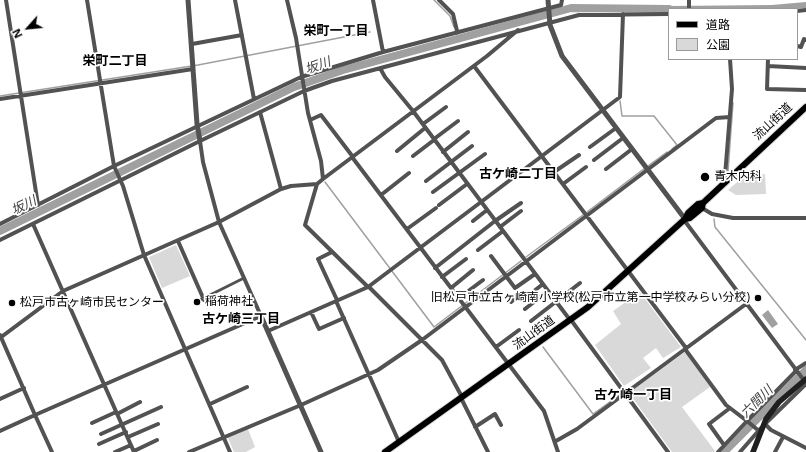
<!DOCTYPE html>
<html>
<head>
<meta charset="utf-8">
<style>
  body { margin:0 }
  #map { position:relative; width:806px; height:452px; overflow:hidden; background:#fff; font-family:"Open Sans","Noto Sans JP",sans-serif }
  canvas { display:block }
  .legend { position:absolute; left:668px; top:8px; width:130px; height:52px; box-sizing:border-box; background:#fff; border:1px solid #999; margin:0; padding:5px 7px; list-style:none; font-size:12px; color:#000 }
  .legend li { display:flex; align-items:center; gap:8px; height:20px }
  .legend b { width:20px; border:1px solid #999 }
  .north { position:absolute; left:8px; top:8px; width:40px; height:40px; -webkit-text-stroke:3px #fff; paint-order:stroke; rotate:243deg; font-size:11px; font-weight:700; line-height:16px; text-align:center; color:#000 }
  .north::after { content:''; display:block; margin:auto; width:14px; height:18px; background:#000; clip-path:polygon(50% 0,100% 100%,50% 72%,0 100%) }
</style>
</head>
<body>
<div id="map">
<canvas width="806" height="452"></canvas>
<ul class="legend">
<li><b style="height:5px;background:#000"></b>道路</li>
<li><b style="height:11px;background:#d9d9d9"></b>公園</li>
</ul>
<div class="north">N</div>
</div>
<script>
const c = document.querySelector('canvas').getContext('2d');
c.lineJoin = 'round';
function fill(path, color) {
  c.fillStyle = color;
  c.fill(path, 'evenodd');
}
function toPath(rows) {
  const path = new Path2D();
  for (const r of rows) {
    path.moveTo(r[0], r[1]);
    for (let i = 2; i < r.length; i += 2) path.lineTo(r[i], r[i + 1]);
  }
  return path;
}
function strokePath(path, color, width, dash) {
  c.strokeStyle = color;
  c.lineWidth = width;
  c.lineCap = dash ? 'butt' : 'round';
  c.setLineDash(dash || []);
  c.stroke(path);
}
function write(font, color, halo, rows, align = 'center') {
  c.font = font + ' "Open Sans","Noto Sans JP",sans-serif';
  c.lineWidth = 3.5;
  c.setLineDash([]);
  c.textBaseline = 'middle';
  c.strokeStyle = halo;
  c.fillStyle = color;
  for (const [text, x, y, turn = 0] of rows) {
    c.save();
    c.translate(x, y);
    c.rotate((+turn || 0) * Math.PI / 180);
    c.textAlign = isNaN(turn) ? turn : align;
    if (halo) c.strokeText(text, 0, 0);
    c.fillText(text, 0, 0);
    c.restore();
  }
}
const green = toPath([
  [765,174,766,194,736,195,728,190,743,177],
  [176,245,190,276,162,288,149,257],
  [640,292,681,347,663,358,656,348,643,358,651,368,624,386,595,345,621,324,613,311],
  [685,352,710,387,682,407,715,451,714,452,672,452,629,393],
  [248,429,255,447,246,452,234,452,228,438]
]);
const water = toPath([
  [806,2,806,8,795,9,671,9,671,6,772,5],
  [768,310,778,324,772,328,762,315]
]);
const stream = toPath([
  [434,0,450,16,454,27],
  [457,34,459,38],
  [0,96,198,65,370,32],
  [620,101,622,116,654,116,677,145,672,149],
  [648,166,667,152],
  [728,171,733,103],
  [325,182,434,327,521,261],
  [587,212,645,168],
  [714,219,715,227,806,340],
  [526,257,583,215],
  [543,347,593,414,621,394]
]);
const river = toPath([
  [0,231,294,87,343,70,571,8,669,9],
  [724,452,806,370]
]);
const pedestrian = toPath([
  [200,300,244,278]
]);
const minor = toPath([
  [6,0,38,205],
  [87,0,114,166,123,186,144,255,230,452],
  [235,0,254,99],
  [373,0,383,52],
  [439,0,453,14,457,31],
  [689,0,689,9],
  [797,11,806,10],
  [192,44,242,35],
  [797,46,801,47,804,39,806,40],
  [768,59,767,89,806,90],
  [474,66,686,348],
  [768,66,806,68],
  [380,68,385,77,413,111,570,320],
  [0,99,193,69],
  [260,112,281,189],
  [310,120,321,115,353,157],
  [423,124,446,107],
  [434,139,458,121],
  [590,147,616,128],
  [397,151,425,128],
  [443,152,468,132],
  [413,156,434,140],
  [352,157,544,411,558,452],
  [594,160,623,138],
  [606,169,632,149],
  [554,172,579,155],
  [323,179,487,56,518,30],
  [728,180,725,176,732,89,730,59],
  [426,181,472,146],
  [317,184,305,225,368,287],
  [563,184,586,167],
  [433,192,485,154],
  [381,195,409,173],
  [481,202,620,97,623,14],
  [439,205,467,184],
  [702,208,712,214,733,218,806,218],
  [684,220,806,383],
  [473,221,487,210],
  [495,221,521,203],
  [0,224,114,166,301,77,383,52,561,5,562,0],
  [33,224,134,452],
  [500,227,521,211],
  [407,229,436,208],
  [0,240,200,141,304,91,332,81,579,15,669,14],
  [178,241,204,300],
  [478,250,503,231],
  [332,252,318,259,337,300],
  [491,256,515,288,535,274],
  [435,268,495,221],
  [442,277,466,259],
  [369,287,442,360,462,397],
  [451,288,473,270],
  [459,298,483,280],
  [336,301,399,442],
  [511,302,521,293,525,298,543,284],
  [525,309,548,291],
  [311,312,319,329,344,318],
  [571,320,668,452],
  [531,321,580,283],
  [268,331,368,287,481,202],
  [0,335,35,415,0,431],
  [0,338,63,291,219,222,281,189,291,186,317,184,323,179,321,161,308,113,296,38,287,0],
  [496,347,519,330],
  [685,349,726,405,747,421,796,371],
  [795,370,806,363],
  [461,398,488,452],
  [0,399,24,388],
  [210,404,247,387],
  [117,414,140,402],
  [767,422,806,384],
  [92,423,116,412],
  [765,424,771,430,806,448],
  [475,427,495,414,501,425],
  [101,434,161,407],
  [128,437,158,424],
  [556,441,577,429,746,304],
  [99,444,126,432],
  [724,445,709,424,730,408],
  [134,451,157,440],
  [52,452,35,415,261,316,219,222,203,162,200,141],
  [115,452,131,445],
  [189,452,301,405,378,370,422,340,716,118,730,117],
  [718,452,747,421,759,431],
  [740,452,761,428],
  [775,452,783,437]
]);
const tertiary = toPath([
  [188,0,197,124,200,141],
  [548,0,550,25,562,56,685,219],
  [261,316,321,452]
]);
const primary = toPath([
  [685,219,690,218,702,208,703,203],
  [385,452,588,307,685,219,688,213,698,204,703,203,806,107]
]);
const secondaryBridge = toPath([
  [753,452,766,419,779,402,806,379]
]);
const markers = [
  [705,177,5,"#000"],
  [758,298,4,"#000"],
  [197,302,4,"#000"],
  [12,303,4,"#000"]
];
const streetNames = [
  ["流山街道",773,122,-43],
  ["流山街道",534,333,-36]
];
const poiNames = [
  ["青木内科",714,177],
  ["旧松戸市立古ヶ崎南小学校(松戸市立第一中学校みらい分校)",750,298,"right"],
  ["稲荷神社",205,302],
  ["松戸市古ヶ崎市民センター",20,303]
];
const neighbourhoodNames = [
  ["栄町一丁目",336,31],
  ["栄町二丁目",115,61],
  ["古ケ崎二丁目",518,174],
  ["古ケ崎三丁目",241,319],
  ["古ケ崎一丁目",633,395]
];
const waterNames = [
  ["坂川",318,66,-20],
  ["坂川",24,206,-26],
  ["六間川",757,402,-45]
];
fill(green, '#d9d9d9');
fill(water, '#a0a0a0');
strokePath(stream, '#a0a0a0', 1.5);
strokePath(river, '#a0a0a0', 8);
strokePath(primary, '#dbdbdb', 8);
strokePath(pedestrian, '#525252', 3);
strokePath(minor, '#525252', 4);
strokePath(tertiary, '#525252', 5);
strokePath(primary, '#000', 6);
strokePath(secondaryBridge, '#1f1f1f', 5.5);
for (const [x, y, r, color] of markers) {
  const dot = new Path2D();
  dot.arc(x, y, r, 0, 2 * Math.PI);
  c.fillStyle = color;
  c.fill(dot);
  strokePath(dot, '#fff', 1.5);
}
write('12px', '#000', '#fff', streetNames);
write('12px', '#000', '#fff', poiNames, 'left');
write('bold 13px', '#000', '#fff', neighbourhoodNames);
write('italic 13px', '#414141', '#fff', waterNames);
</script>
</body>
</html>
